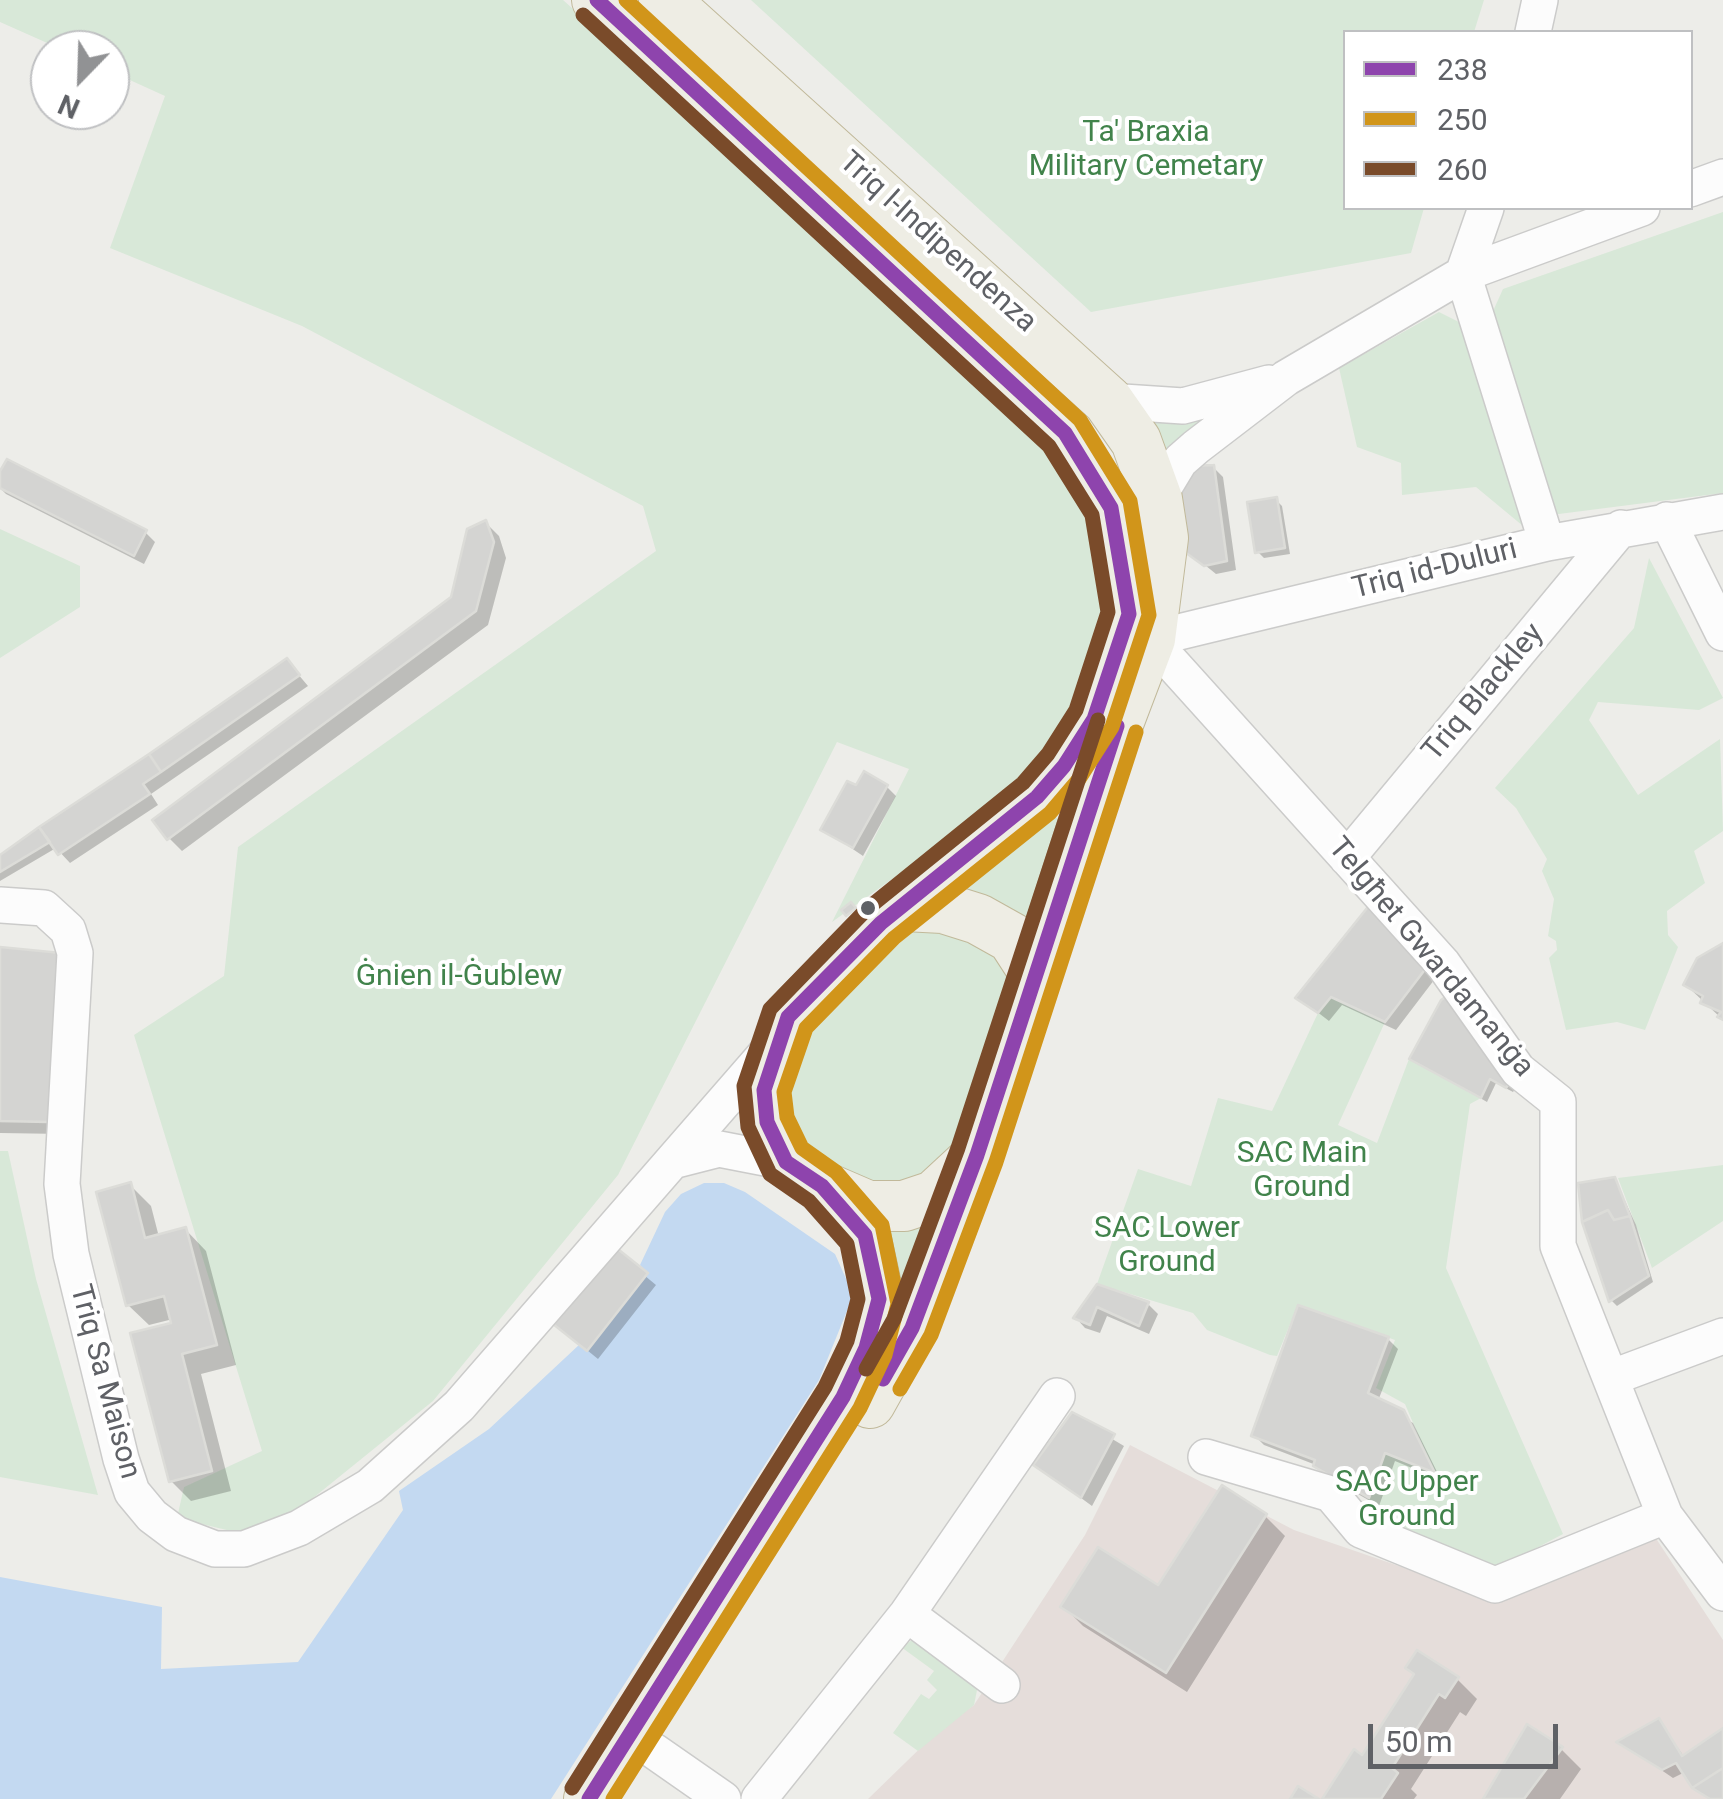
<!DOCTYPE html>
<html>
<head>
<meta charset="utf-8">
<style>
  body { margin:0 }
  #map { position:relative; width:1723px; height:1799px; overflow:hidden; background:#edede9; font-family:Roboto,sans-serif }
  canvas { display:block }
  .legend { position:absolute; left:1343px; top:30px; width:350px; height:180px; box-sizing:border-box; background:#fff; border:2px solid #bfc0c2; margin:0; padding:12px 18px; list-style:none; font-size:30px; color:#5f6166 }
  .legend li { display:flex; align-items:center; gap:20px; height:50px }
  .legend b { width:50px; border:2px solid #bfc0c2 }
  .north { position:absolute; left:30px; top:30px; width:100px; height:100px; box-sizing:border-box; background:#fff; border:2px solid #bfc0c2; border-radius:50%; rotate:203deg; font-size:28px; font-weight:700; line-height:40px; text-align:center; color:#5f6166 }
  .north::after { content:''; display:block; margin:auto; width:35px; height:45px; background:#919294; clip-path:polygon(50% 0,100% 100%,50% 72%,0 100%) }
  .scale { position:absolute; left:1368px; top:1724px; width:190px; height:45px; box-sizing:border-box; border:5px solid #5f6166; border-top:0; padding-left:12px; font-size:30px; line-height:35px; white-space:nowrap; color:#5f6166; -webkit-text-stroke:8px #fff; paint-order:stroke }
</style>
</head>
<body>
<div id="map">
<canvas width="1723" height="1799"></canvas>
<ul class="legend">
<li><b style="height:12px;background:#8e44ad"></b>238</li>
<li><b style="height:12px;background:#d1951a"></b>250</li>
<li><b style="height:12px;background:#7a4b2a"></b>260</li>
</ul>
<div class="north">N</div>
<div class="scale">50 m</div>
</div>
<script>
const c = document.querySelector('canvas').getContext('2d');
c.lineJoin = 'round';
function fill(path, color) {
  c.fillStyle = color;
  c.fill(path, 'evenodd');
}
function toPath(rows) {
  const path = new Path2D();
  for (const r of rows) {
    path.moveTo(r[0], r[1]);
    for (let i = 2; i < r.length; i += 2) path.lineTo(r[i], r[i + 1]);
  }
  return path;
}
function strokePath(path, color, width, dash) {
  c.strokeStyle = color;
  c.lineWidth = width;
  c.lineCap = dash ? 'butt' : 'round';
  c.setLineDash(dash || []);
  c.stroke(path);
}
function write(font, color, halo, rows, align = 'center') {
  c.font = font + ' Roboto,sans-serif';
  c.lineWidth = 8;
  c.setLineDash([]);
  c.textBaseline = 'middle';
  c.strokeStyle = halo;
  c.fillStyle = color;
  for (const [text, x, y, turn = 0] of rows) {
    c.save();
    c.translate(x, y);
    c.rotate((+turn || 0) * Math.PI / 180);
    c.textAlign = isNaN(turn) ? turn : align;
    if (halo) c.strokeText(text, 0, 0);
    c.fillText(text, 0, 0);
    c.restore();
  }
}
const medical = toPath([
  [1130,1445,1294,1530,1495,1599,1653,1534,1723,1640,1723,1799,868,1799,942,1727,974,1705,1085,1535]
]);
const green = toPath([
  [0,0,563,0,1016,406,1097,519,1118,625,1077,710,1035,768,990,809,832,922,909,769,837,742,618,1175,433,1401,276,1528,235,1532,177,1518,184,1487,262,1451,134,1035,224,976,238,847,656,551,643,506,302,326,110,248,165,96,110,71,110,50,63,50,0,22],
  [751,0,1484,0,1474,32,1346,32,1346,208,1424,208,1411,253,1091,312],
  [1723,212,1723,493,1551,515,1489,320,1503,289],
  [1439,312,1459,322,1523,526,1476,487,1402,495,1401,463,1357,447,1339,368],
  [1250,397,1162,468,1134,420],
  [0,529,80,566,80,607,0,658],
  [1649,558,1723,698,1699,710,1598,702,1589,720,1638,795,1720,739,1723,831,1694,851,1705,883,1667,911,1668,935,1678,947,1645,1030,1617,1022,1566,1030,1549,958,1557,950,1556,941,1548,936,1554,899,1542,871,1547,859,1516,808,1495,788,1634,628],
  [1048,813,1070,825,954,1162,901,1192,813,1160,786,1118,803,1028],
  [1331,997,1385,1022,1338,1125,1377,1143,1409,1059,1481,1098,1470,1104,1446,1268,1563,1534,1497,1569,1361,1518,1385,1453,1434,1472,1405,1404,1376,1388,1395,1340,1298,1305,1277,1356,1270,1355,1207,1330,1193,1313,1097,1284,1138,1169,1191,1186,1218,1098,1272,1111,1318,1013],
  [0,1151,8,1151,36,1279,98,1495,0,1477],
  [1723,1165,1723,1221,1652,1268,1618,1178],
  [929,1217,884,1328,878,1222],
  [914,1639,974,1678,977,1690,974,1705,918,1751,893,1733,921,1694,929,1699,937,1690,927,1680,934,1671,901,1647]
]);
const water = toPath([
  [704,1183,724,1183,745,1192,835,1254,851,1290,851,1301,819,1380,551,1799,0,1799,0,1577,162,1607,161,1669,298,1662,403,1510,399,1491,489,1429,580,1344,588,1350,648,1274,640,1265,665,1212,681,1194]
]);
const shadow = toPath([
  [1213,467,1223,477,1236,570,1216,574,1190,553],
  [0,477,145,532,155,542,144,564,6,494,0,488],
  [1276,500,1282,506,1290,554,1264,558,1258,552],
  [486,523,499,536,506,558,488,625,182,851,169,838,453,599],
  [287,661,308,686,151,794,158,805,70,863,56,848,0,881,0,858],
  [887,787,896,796,863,856,823,829,857,789],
  [1389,906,1444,967,1396,1030,1342,1005,1329,1021,1299,998],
  [1723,946,1723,1020,1686,985],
  [0,950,63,1134,0,1133],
  [1412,1059,1523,1078,1513,1092,1496,1083,1487,1102],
  [1615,1179,1636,1225,1653,1282,1617,1306,1611,1300],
  [130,1185,151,1206,159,1237,186,1230,206,1251,236,1365,201,1374,231,1491,191,1501,171,1481,174,1324,173,1319,149,1325,128,1305],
  [614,1250,656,1285,598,1359,566,1333],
  [1098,1287,1148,1304,1158,1314,1149,1334,1107,1316,1100,1333,1085,1328,1076,1318],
  [1388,1339,1398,1349,1378,1401,1413,1423,1441,1480,1395,1461,1379,1506,1326,1476,1316,1465,1264,1445,1254,1435],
  [1072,1415,1124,1446,1092,1506,1036,1465],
  [1265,1516,1285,1536,1187,1692,1083,1626,1063,1606,1159,1589],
  [1408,1668,1457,1679,1477,1699,1466,1716,1460,1712,1411,1789,1417,1795,1414,1799,1325,1799,1363,1758,1416,1676],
  [1659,1721,1685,1758,1723,1799,1704,1796,1685,1772,1673,1778,1620,1742],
  [1561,1749,1581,1769,1560,1799,1485,1799]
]);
const building = toPath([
  [7,459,147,530,134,556,0,488,0,471,7,459],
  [1214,465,1227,561,1204,566,1182,550,1174,495,1190,466,1214,465],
  [1277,497,1285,548,1255,553,1247,502,1277,497],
  [486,520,494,542,476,611,167,840,152,820,451,597,467,529,486,520],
  [287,658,300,675,161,772,149,754,287,658],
  [149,754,161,772,143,784,150,794,58,855,39,827,149,754],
  [864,771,888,785,853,848,820,830,847,781,856,785,864,771],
  [39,827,50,842,0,872,0,855,39,827],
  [1379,893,1436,955,1385,1022,1331,997,1318,1013,1295,998,1379,893],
  [851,902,856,908,846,916,841,910,851,902],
  [1723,943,1723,1020,1717,1017,1721,1012,1700,1003,1703,996,1683,985,1697,958,1723,943],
  [0,947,61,953,50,1122,0,1121,0,947],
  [1460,987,1518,1070,1506,1088,1490,1079,1481,1098,1409,1059,1441,1000,1460,987],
  [1615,1177,1630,1216,1614,1220,1608,1210,1582,1222,1578,1183,1615,1177],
  [131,1182,145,1238,186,1227,217,1345,182,1354,212,1471,169,1482,130,1333,171,1323,164,1296,126,1306,96,1192,131,1182],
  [1608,1210,1614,1220,1630,1216,1649,1276,1609,1302,1582,1222,1608,1210],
  [614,1246,648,1273,587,1351,553,1324,614,1246],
  [1097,1284,1149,1302,1139,1326,1097,1307,1090,1325,1073,1318,1097,1284],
  [1298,1305,1389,1337,1368,1393,1404,1410,1435,1473,1385,1453,1369,1498,1313,1466,1315,1460,1251,1436,1298,1305],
  [1072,1412,1115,1434,1081,1498,1033,1465,1072,1412],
  [1222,1485,1267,1514,1166,1673,1060,1607,1098,1547,1158,1585,1222,1485],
  [1417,1650,1459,1677,1445,1698,1439,1694,1392,1768,1398,1773,1381,1799,1322,1799,1354,1749,1362,1755,1414,1674,1405,1668,1417,1650],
  [1659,1718,1682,1756,1723,1728,1723,1768,1692,1788,1676,1763,1662,1770,1616,1742,1659,1718],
  [1527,1724,1563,1747,1524,1799,1483,1799,1527,1724],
  [1723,1768,1723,1799,1710,1799,1692,1788,1723,1768],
  [1298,1786,1319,1799,1290,1799,1298,1786]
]);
const minor = toPath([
  [1533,32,1540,0],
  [1690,189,1723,177],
  [1463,274,1547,543],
  [1463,274,1486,208],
  [1108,401,1183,406,1269,383],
  [1157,499,1180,461,1196,447,1286,378,1463,274,1642,208],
  [1723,512,1547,543,1150,639,1443,964,1518,1070,1558,1102,1558,1246,1665,1516,1723,1593],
  [1667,520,1723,633],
  [1347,858,1621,528],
  [0,905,44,908,68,930,75,953,62,1184,71,1254,121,1459,132,1492,152,1516,176,1534,215,1549,244,1549,299,1528,370,1486,459,1406,769,1050],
  [676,1160,719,1149,786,1162],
  [1613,1377,1723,1336],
  [1206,1457,1331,1494,1361,1530,1495,1585,1665,1516],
  [907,1614,1002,1685],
  [654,1751,723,1799],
  [759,1799,907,1614,1057,1396]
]);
const highway = toPath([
  [664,0,1108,401,1136,441,1157,499,1163,538,1150,639,1103,763,977,1155,912,1328,870,1403],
  [905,906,943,908,978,919,1012,938,1036,975],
  [824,1187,868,1206,904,1206,934,1196,974,1159],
  [589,1799,843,1397,866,1348,879,1299,865,1235,822,1186,786,1162,767,1122,764,1090,788,1017,881,923,1037,797,1064,766,1094,719,1129,614,1111,508,1065,433,597,0]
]);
const bus1 = toPath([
  [883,1379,912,1328,977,1155,1117,726],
  [589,1799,843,1397,866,1348,879,1299,865,1235,822,1186,786,1162,767,1122,764,1090,788,1017,881,923,1037,797,1064,766,1094,719,1129,614,1111,508,1065,433,597,0]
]);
const bus2 = toPath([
  [900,1389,931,1335,996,1162,1136,732],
  [613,1799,860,1408,885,1355,898,1304,882,1225,836,1172,802,1148,787,1117,784,1092,806,1028,894,938,1050,813,1079,779,1112,727,1149,615,1130,501,1080,420,626,0]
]);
const bus3 = toPath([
  [866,1369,894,1319,958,1148,1098,720],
  [572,1788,825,1387,847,1341,858,1299,847,1244,809,1201,770,1174,748,1127,744,1086,770,1009,867,909,1023,783,1048,754,1076,710,1108,612,1092,515,1049,446,583,15]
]);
const markers = [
  [868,908,9,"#5f6166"]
];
const parkNames = [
  ["Ta' Braxia",1146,133],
  ["Military Cemetary",1146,167],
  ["Ġnien il-Ġublew",459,977],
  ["SAC Main",1302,1154],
  ["Ground",1302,1188],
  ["SAC Lower",1167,1229],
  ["Ground",1167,1263],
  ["SAC Upper",1407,1483],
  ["Ground",1407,1517]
];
const streetNames = [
  ["Triq l-Indipendenza",937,243,42],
  ["Triq id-Duluri",1435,570,-14],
  ["Triq Blackley",1484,693,-50],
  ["Telgħet Gwardamanġa",1430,958,50],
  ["Triq Sa Maison",104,1382,75]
];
fill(medical, '#e5ddda');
fill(green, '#d8e8d8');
fill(water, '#c3d9f1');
fill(shadow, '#0003');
fill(building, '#d4d4d2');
strokePath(building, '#dcdcd8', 2.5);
strokePath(minor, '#cbcbca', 38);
strokePath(highway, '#c1b99a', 52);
strokePath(minor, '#fcfcfc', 35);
strokePath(highway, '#eeede4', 50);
strokePath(bus1, '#8e44ad', 15);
strokePath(bus2, '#d1951a', 15);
strokePath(bus3, '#7a4b2a', 15);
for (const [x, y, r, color] of markers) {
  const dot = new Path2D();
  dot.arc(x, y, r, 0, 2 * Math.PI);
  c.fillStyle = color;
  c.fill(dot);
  strokePath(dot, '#fff', 4);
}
write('30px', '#41834b', '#fff', parkNames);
write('30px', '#5f6166', '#fff', streetNames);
</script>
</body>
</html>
